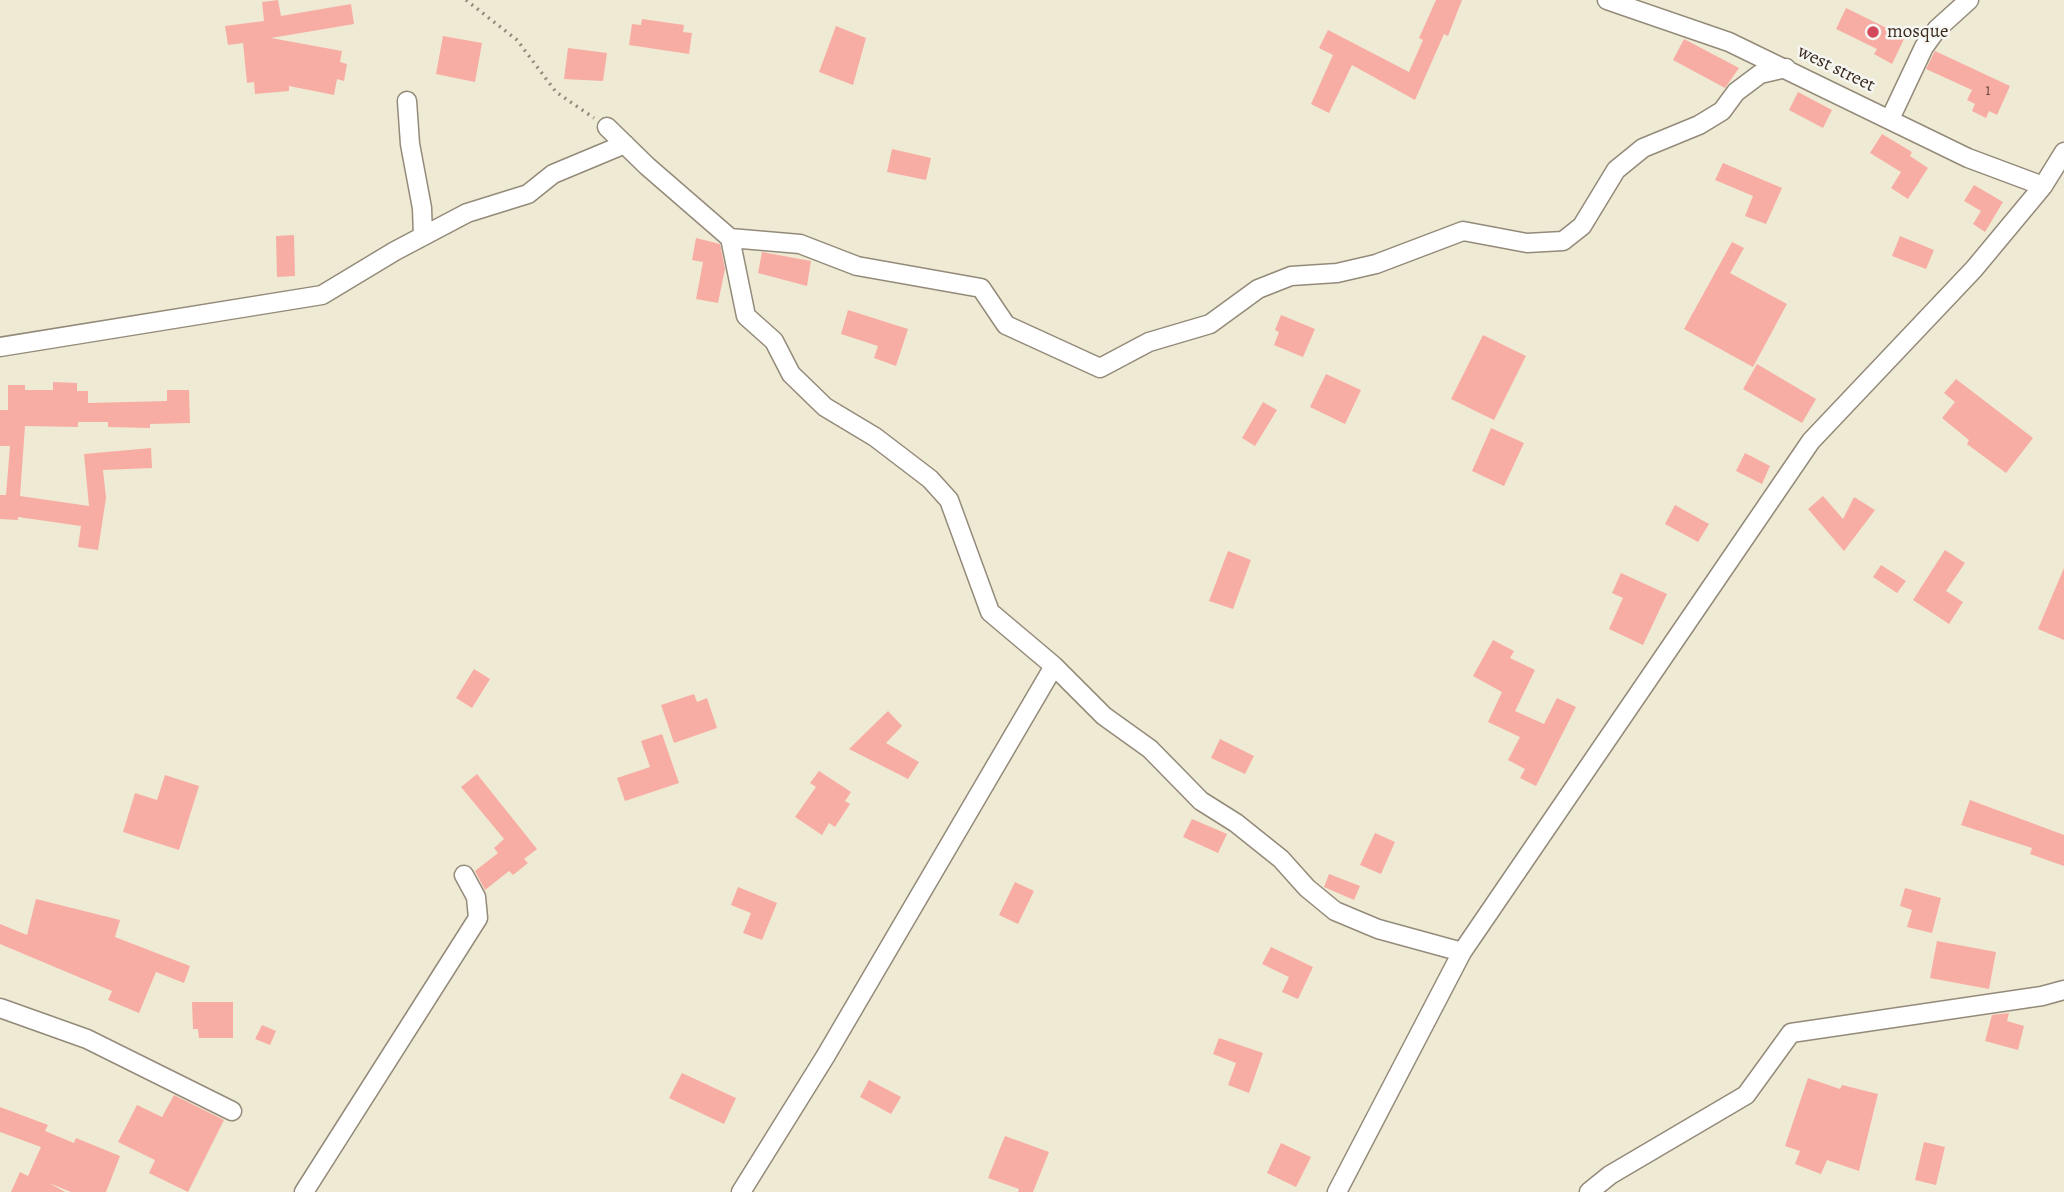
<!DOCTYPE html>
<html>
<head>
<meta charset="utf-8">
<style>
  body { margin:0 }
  canvas { display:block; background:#eeead4 }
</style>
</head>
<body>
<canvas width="2064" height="1192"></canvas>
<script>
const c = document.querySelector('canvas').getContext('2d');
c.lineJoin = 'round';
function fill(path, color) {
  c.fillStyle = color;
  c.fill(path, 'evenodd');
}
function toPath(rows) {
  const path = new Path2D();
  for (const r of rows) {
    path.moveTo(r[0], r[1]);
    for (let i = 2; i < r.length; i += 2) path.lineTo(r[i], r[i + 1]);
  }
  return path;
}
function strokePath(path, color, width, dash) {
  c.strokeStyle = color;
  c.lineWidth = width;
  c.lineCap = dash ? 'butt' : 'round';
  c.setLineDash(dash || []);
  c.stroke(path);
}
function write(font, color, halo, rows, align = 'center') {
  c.font = font + ' Alegreya,serif';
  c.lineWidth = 5;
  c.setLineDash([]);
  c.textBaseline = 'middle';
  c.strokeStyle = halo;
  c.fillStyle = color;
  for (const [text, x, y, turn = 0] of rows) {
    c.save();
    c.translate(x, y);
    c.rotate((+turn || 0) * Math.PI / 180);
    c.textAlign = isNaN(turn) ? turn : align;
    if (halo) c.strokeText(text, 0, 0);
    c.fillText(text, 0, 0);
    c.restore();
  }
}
const building = toPath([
  [278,0,281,16,351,4,354,24,271,38,342,51,340,62,347,64,344,81,337,79,334,95,289,86,289,91,255,94,254,82,247,83,243,43,228,45,225,26,264,21,262,2],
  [1436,0,1462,0,1448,36,1444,34,1415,100,1352,65,1329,113,1311,104,1333,55,1319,48,1328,30,1409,72,1423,40,1419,38],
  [1846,8,1905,37,1892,64,1874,54,1877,49,1836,29],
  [642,19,684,25,683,32,692,33,689,54,629,45,632,24,641,25],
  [836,26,866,38,853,85,819,72],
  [443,36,482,43,475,82,436,74],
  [1684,39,1739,68,1725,88,1673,60],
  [568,48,607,53,603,81,564,79],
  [1935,51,2010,86,1997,115,1989,111,1986,118,1972,111,1975,104,1967,100,1972,90,1926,69],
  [1798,92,1832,110,1823,128,1789,110],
  [1882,134,1912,152,1910,156,1928,168,1908,199,1891,188,1901,172,1870,153],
  [892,149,931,158,926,180,887,172],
  [1723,163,1782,188,1766,224,1745,216,1753,196,1715,180],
  [1974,185,2003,202,1985,232,1973,224,1981,211,1964,201],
  [294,235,295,276,277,277,276,236],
  [1900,236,1934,250,1926,269,1892,256],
  [696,238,720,244,725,269,718,303,696,299,703,262,692,260],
  [1732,242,1744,248,1730,273,1787,304,1753,367,1684,329],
  [762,252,811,261,807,286,758,273],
  [848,310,908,329,896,366,874,358,878,346,841,334],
  [1281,315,1315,329,1303,357,1274,345,1279,332,1275,330],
  [1483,335,1526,356,1494,420,1451,399],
  [1757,364,1816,399,1802,423,1743,389],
  [1326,374,1361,390,1345,424,1310,407],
  [1956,379,2033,438,2006,473,1967,444,1969,440,1942,418,1955,402,1944,393],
  [53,382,77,383,77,391,88,391,88,403,167,401,167,390,189,390,190,423,150,424,150,428,108,427,108,422,78,422,78,427,25,426,20,496,89,506,84,454,151,448,152,468,103,470,106,498,98,550,78,547,81,526,18,517,18,520,0,519,0,495,6,495,10,446,0,446,0,410,8,410,8,385,25,385,25,390,53,390],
  [1263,402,1277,410,1255,446,1242,438],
  [1491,428,1524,443,1504,486,1472,471],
  [1745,453,1770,466,1762,484,1736,471],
  [1823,496,1843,519,1854,497,1875,510,1844,551,1808,509],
  [1675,505,1709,524,1698,542,1665,524],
  [1945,550,1965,563,1946,591,1963,602,1949,624,1913,600],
  [1228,551,1251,560,1233,609,1209,601],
  [1881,565,1906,581,1897,593,1873,577],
  [2064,568,2064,640,2038,629],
  [1621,573,1667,594,1643,645,1609,629,1623,598,1612,593],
  [1493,640,1514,651,1510,658,1535,670,1515,711,1544,724,1557,698,1576,707,1536,786,1520,778,1525,769,1508,760,1520,737,1488,722,1502,692,1473,676],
  [474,669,490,679,472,708,456,698],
  [694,694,697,702,707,698,717,728,674,743,661,705],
  [888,711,902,726,886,743,919,762,908,779,849,749],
  [662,734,679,783,625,801,617,778,650,767,641,741],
  [1220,739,1254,756,1245,774,1211,758],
  [819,771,851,792,845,801,850,804,835,827,829,823,822,835,795,817,816,787,810,783],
  [477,774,537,849,524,859,528,863,513,875,509,871,485,890,475,871,498,853,494,848,504,839,461,787],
  [165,775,199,786,179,850,123,832,135,793,157,800],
  [1970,800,2064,835,2064,866,2030,854,2032,848,1961,825],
  [1192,819,1227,834,1218,853,1183,837],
  [1375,833,1395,842,1381,874,1360,865],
  [1329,874,1360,886,1354,900,1324,887],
  [1015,882,1034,891,1018,924,999,915],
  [738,887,777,903,762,940,743,933,751,913,731,905],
  [1905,888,1941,898,1932,933,1907,927,1912,910,1900,906],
  [36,899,120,920,115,937,190,966,184,983,156,972,139,1013,108,1000,112,991,0,944,0,924,27,935],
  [1937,941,1996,952,1989,989,1930,978],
  [1271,947,1313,967,1298,999,1282,992,1289,977,1262,964],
  [192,1002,233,1002,233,1038,199,1038,198,1029,193,1029],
  [2009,1013,2007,1021,2024,1026,2018,1050,1985,1041,1992,1015],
  [262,1025,276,1031,270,1045,255,1039],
  [1219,1038,1263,1053,1249,1093,1228,1085,1236,1063,1213,1054],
  [682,1073,736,1098,724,1124,669,1098],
  [1808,1078,1840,1089,1842,1085,1878,1094,1859,1171,1827,1160,1821,1174,1795,1164,1800,1151,1785,1146],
  [869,1080,901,1097,891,1114,860,1097],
  [174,1095,224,1120,188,1192,149,1173,155,1160,118,1142,137,1105,162,1117],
  [0,1107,48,1125,45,1131,74,1143,76,1138,120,1156,106,1192,71,1192,49,1183,65,1192,11,1192,20,1172,28,1176,41,1147,0,1132],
  [1005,1136,1049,1152,1033,1192,1018,1192,1019,1189,988,1178],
  [1924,1142,1945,1147,1936,1185,1915,1180],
  [1281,1143,1311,1157,1296,1187,1267,1173]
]);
const path = toPath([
  [466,0,517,40,556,92,594,118]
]);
const street = toPath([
  [1607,0,1729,42,1968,158,2043,186],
  [407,101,410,144,422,208,423,236],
  [1890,119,1924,47,1937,29,1969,0],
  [607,127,647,166,730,238,746,316,774,341,791,374,825,407,875,437,930,479,949,500,990,612,1054,666,1104,716,1150,749,1201,801,1236,823,1281,859,1307,888,1335,911,1378,929,1462,952],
  [730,238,800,244,857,266,981,288,1006,325,1100,368,1149,342,1210,324,1258,289,1291,276,1337,273,1376,264,1463,231,1527,243,1563,241,1582,226,1616,170,1643,148,1699,125,1722,111,1736,92,1760,74,1786,68],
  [0,347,322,295,395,251,467,213,528,194,553,174,625,144],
  [0,1008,87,1039,232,1111],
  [304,1192,478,918,476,897,464,875],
  [741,1192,825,1057,1054,666],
  [1337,1192,1462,952,1811,441,1974,269,2043,186,2064,152],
  [1589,1192,1610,1175,1746,1095,1791,1033,2042,996,2064,990]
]);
const markers = [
  [1873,32,7,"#d1495b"]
];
const numberNames = [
  ["1",1988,91]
];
const poiNames = [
  ["mosque",1887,32]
];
const streetNames = [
  ["west street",1836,69,26]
];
fill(building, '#f8ada4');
strokePath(street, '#948a79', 21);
strokePath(path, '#948a79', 3.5, [2, 5]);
strokePath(street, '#fff', 18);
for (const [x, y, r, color] of markers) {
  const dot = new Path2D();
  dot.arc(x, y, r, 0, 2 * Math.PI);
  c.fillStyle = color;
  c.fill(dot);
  strokePath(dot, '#f6f6f2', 2.5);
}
write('16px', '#6a4b40', null, numberNames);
write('19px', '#3b2a1e', '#f6f6f2', poiNames, 'left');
write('19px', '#3b2a1e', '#f6f6f2', streetNames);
</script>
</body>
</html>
